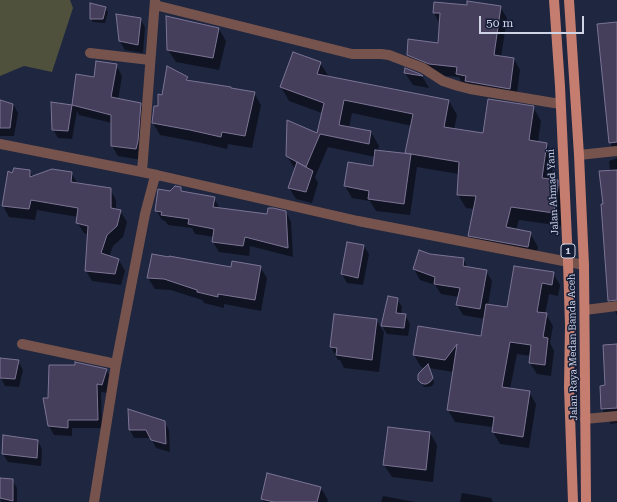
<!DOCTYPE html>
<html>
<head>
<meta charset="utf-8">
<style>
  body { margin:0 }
  #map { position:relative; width:617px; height:502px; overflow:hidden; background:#1e2640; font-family:"Roboto Serif",serif }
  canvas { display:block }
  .scale { position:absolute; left:479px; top:16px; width:105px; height:18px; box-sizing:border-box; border:2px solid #ced4e6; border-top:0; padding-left:5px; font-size:12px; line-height:14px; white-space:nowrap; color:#ced4e6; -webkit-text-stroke:3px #151c36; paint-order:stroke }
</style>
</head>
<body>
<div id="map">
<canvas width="617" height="502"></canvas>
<div class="scale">50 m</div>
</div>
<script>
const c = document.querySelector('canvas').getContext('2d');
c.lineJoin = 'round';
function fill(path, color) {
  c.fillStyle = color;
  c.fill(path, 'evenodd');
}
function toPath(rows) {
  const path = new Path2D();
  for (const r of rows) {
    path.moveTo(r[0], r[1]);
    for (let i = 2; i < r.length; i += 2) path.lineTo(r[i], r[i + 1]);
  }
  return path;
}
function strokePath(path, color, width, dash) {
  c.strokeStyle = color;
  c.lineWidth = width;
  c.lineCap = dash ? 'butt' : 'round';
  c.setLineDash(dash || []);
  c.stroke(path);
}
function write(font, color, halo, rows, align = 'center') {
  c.font = font + ' "Roboto Serif",serif';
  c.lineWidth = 3;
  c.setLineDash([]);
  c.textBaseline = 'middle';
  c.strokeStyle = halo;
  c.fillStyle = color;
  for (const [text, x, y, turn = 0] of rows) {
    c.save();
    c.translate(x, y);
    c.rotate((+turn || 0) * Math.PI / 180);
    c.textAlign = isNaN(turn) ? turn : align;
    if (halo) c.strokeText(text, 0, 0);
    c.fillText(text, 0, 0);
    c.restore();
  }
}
const green = toPath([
  [0,0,70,0,73,8,52,72,24,66,0,76]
]);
const shadow = toPath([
  [500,7,507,18,501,57,514,59,520,70,516,100,463,85,459,77,436,75,414,66,408,55,438,44,440,24,434,13],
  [106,8,108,12,105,23,93,22,91,19],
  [140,19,145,27,143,53,125,50,120,41],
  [617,23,617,156,611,145,598,25],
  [219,29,226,41,219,70,176,62,168,50],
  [320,63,329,77,449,101,457,115,454,130,484,134,533,107,541,121,538,142,546,144,554,157,551,180,557,181,565,195,562,226,519,220,516,230,530,233,538,247,535,261,477,249,469,236,474,209,466,208,458,195,459,174,417,167,410,215,376,211,370,201,352,198,345,186,349,163,374,167,375,157,328,147,315,177,318,183,312,203,296,199,289,188,295,169,287,156,318,134,322,113,289,101,281,87],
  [352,113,412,126,406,153,407,155,378,151,379,146,371,132,349,128],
  [116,65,122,76,118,100,140,104,146,115,142,160,118,156,112,146,112,123,79,115,77,111,72,139,58,138,53,129,52,103,73,106,77,75,95,78],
  [406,70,422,76,429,88,413,85,405,73],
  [187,78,189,82,254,93,261,105,252,148,228,144,227,149,197,142,160,135,153,123,159,108,162,96],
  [0,101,13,104,18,113,14,136,0,136],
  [617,158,617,315,609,300,604,205,610,172,609,161],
  [30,171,33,177,71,173,78,184,110,189,116,200,116,210,120,211,127,222,123,237,113,246,109,257,119,260,125,271,121,285,92,281,86,271,89,235,84,233,77,222,78,217,37,210,35,220,9,217,3,206,12,174],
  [180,188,183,192,214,198,220,209,268,215,286,212,291,222,293,257,250,246,249,256,219,252,213,242,214,237,195,234,192,228,168,225,165,221,162,220,156,210,170,192],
  [364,246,369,254,363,285,347,283,342,274],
  [430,255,463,259,468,268,486,271,492,281,488,305,508,308,553,273,560,285,558,296,549,294,545,314,546,314,553,326,550,343,554,351,551,376,537,374,530,363,531,356,517,354,510,389,529,392,536,404,529,448,500,444,493,432,493,427,455,422,448,410,453,372,429,368,434,383,432,386,428,387,424,387,419,379,425,368,421,367,414,355,419,327,482,337,485,319,463,315,457,305,459,297,441,294,435,285,420,280,414,269],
  [260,267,267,278,261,311,224,304,224,308,204,303,202,300,171,290,155,289,148,278,232,268],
  [397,299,402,307,401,315,405,315,410,324,408,336,387,334,382,326],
  [335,315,376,320,384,332,379,372,344,368,340,360,338,360,331,347],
  [617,345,617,423,611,424,602,409,601,387,606,386],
  [18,361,23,370,19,387,5,386,1,378],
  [106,370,111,378,107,393,101,392,102,428,72,428,72,436,54,435,49,426,45,399,49,400],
  [129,410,164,422,169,430,170,452,156,448,151,438,134,438,130,430],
  [430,433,437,445,433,482,392,477,384,465],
  [4,436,38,441,42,449,41,466,8,462,3,454],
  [0,479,12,480,17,488,17,502,2,502,0,498],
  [321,488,328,500,327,502,264,502,262,499],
  [462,493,491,498,493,502,460,502],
  [383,496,415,502,381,502]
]);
const building = toPath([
  [467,1,501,6,494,55,514,58,510,89,465,81,466,76,456,74,457,67,429,64,407,55,408,39,438,43,440,13,433,13,434,2,467,5,467,1],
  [90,3,106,7,103,19,90,19,90,3],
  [116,14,141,18,138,45,119,41,116,14],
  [166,16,219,28,213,58,167,50,166,16],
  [617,22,617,142,609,143,597,24,617,22],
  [293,52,321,62,317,74,449,100,444,127,483,133,488,99,534,106,529,140,547,143,542,178,558,180,558,186,554,213,511,207,506,227,531,232,528,247,468,236,476,196,457,195,459,162,405,153,413,114,344,100,339,125,371,131,369,144,320,134,306,167,286,156,287,120,317,133,324,103,280,87,293,52],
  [96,61,117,64,111,97,141,103,138,141,136,149,111,146,111,115,72,105,76,74,94,77,96,61],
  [167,66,188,77,186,80,231,87,231,88,255,92,245,136,222,132,221,137,190,130,152,123,154,106,158,106,158,94,162,95,167,66],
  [405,68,420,74,423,76,404,73,405,68],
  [0,100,13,104,10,128,0,128,0,100],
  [51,102,72,105,68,131,52,130,51,102],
  [375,150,411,154,404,204,368,199,369,191,344,186,348,162,373,166,375,150],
  [297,162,313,171,306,192,288,188,297,162],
  [14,168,30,170,30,177,52,169,72,172,71,182,111,188,111,208,121,210,117,226,107,235,101,253,119,259,115,274,85,271,88,226,76,223,78,208,31,200,29,209,2,206,8,171,12,173,14,168],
  [617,170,617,300,608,301,601,204,603,204,599,171,617,170],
  [175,186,181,187,181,191,215,197,213,207,267,214,268,208,273,208,286,211,288,248,245,237,243,246,212,242,214,229,188,224,189,219,161,215,162,212,155,211,158,189,170,191,175,186],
  [347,242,364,245,358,278,341,274,347,242],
  [419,250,430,254,464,258,463,266,487,270,480,309,456,305,460,288,434,284,435,277,413,269,419,250],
  [152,254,169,257,169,256,231,267,232,261,261,266,255,300,218,294,218,297,197,292,197,290,164,279,147,278,152,254],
  [514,266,554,272,552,285,542,283,537,312,547,313,543,337,548,338,545,365,529,363,531,345,510,342,502,387,530,391,523,437,492,432,494,417,447,410,457,344,445,360,413,355,418,326,481,336,486,304,507,307,514,266],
  [388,296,398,298,396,313,406,314,404,328,381,326,388,296],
  [334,314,377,319,372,360,336,355,337,348,330,347,334,314],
  [617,344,617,408,601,409,600,386,605,385,603,345,617,344],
  [0,358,19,360,15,379,0,378,0,358],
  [75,362,107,369,102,385,97,384,98,420,68,420,68,428,48,426,43,398,48,398,49,365,75,365,75,362],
  [428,364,433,378,430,382,426,384,424,384,421,383,418,380,418,375,419,373,428,364],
  [128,409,165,421,166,444,151,440,146,430,129,430,128,409],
  [388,427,430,432,426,470,383,465,388,427],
  [3,435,38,440,37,458,2,454,3,435],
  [267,473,321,487,317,502,274,502,261,499,267,473],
  [0,478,13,479,13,501,0,498,0,478]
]);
const minor = toPath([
  [155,5,344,52,352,54,381,54,389,55,423,68,443,81,458,86,470,89,560,104],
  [90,53,150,60],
  [0,144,157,175,358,221,584,265],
  [579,155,617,151],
  [142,172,155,0],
  [585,310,617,306],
  [22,344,116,364],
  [585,419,617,416],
  [94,502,116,364,145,214,154,180,157,175]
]);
const major = toPath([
  [554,0,560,86,568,262,570,325,569,387,573,502],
  [569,0,579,155,584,265,586,502]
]);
const shields = [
  [568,251,14]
];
const shieldNames = [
  ["1",568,251]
];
const streetNames = [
  ["Jalan Ahmad Yani",553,192,-93],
  ["Jalan Raya Medan Banda Aceh",573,347,-91]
];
fill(green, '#4f513d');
fill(shadow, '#0007');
fill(building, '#463f5b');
strokePath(building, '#7c7495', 1);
strokePath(minor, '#76534c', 10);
strokePath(major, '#c47d6f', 10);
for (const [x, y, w] of shields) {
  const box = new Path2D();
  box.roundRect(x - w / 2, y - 7, w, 14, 3);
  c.fillStyle = '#151c36';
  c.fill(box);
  strokePath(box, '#ced4e6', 1);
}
write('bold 9px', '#ced4e6', null, shieldNames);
write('10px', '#ced4e6', '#151c36', streetNames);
</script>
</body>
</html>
